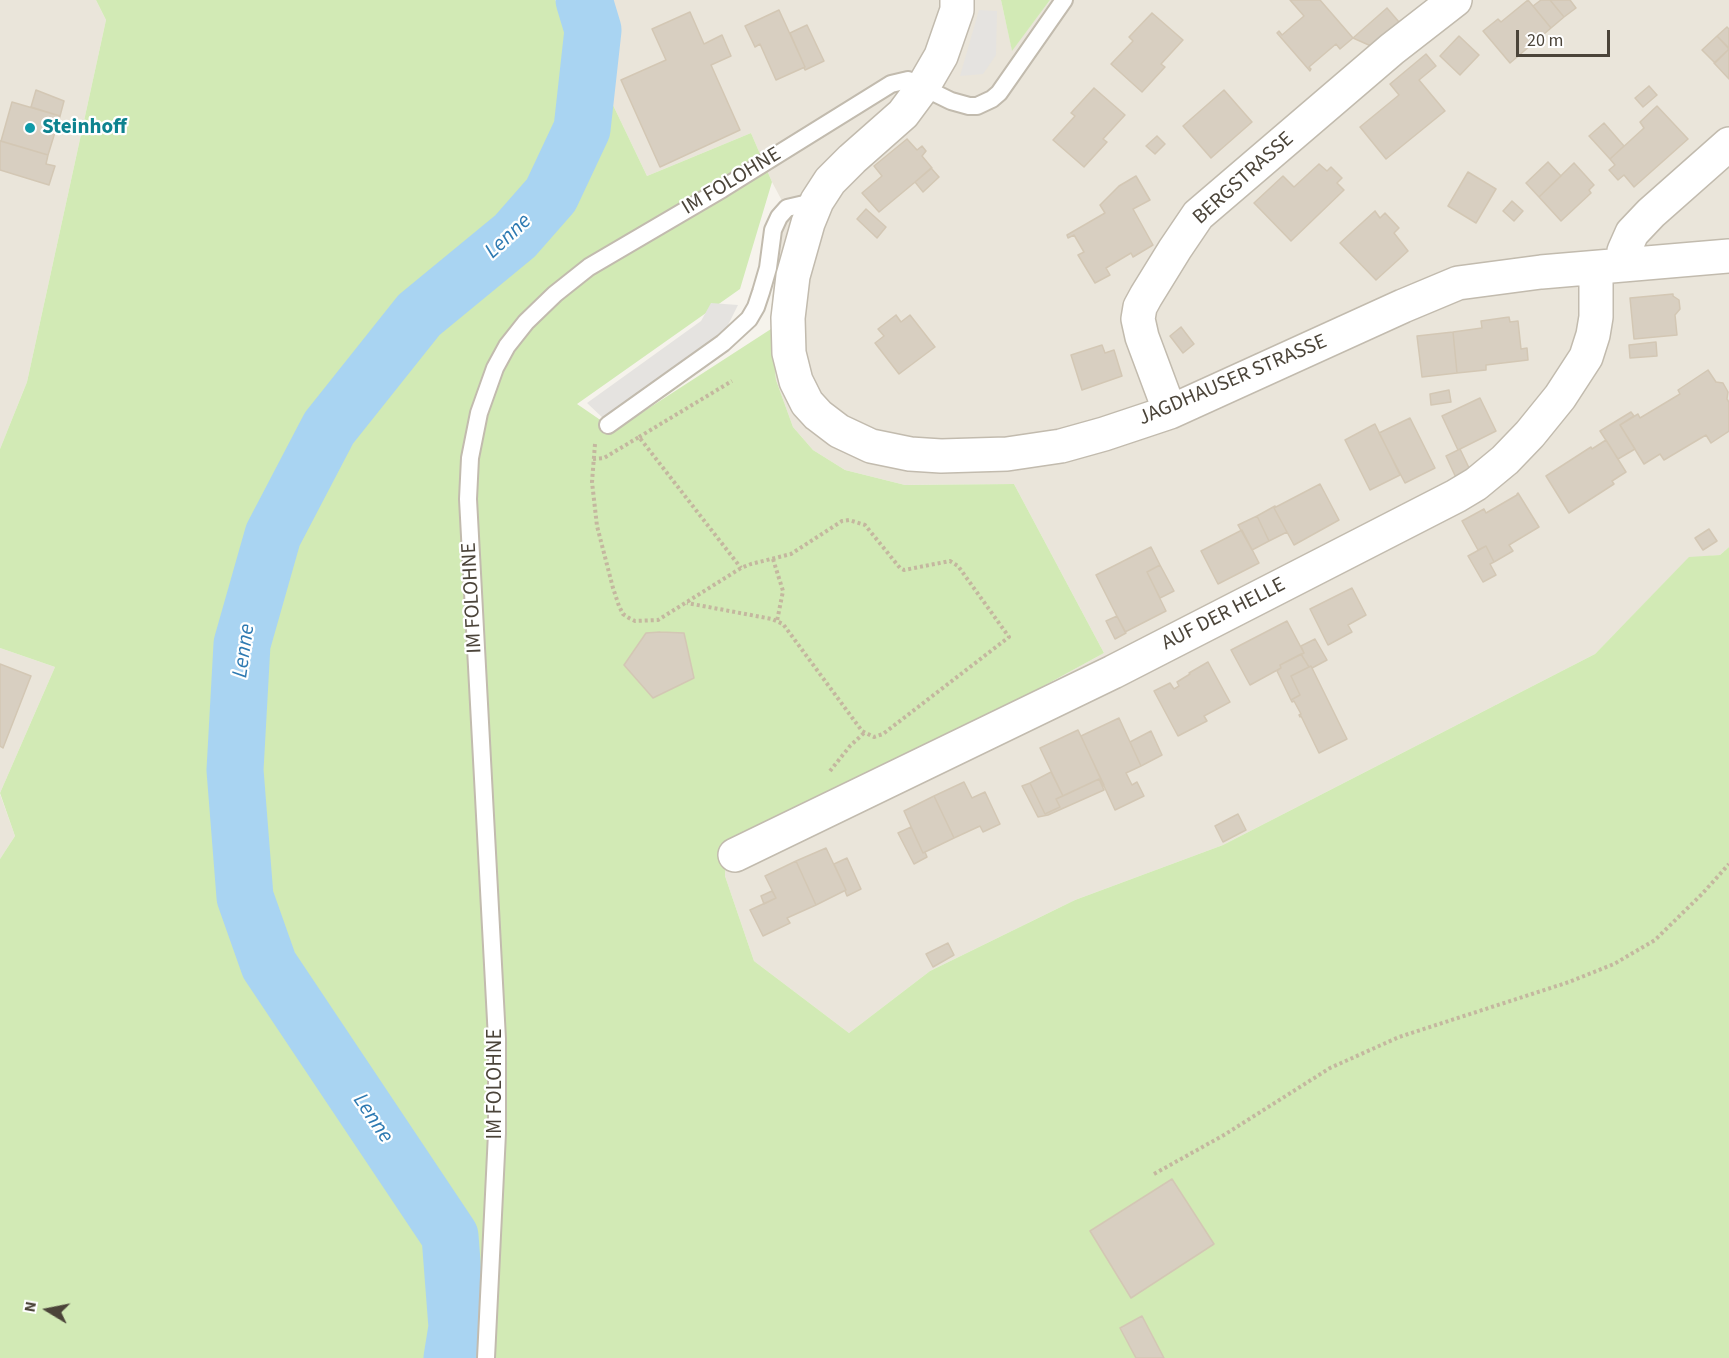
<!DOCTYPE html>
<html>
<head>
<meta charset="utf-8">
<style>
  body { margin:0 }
  #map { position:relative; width:1729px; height:1358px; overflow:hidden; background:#f6f3ec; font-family:"Source Sans 3",sans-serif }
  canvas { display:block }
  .north { position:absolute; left:18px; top:1280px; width:60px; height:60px; -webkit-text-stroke:4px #fff; paint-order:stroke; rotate:280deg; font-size:16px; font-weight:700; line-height:24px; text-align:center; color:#4b4439 }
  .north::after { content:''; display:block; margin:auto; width:21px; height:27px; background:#4b4439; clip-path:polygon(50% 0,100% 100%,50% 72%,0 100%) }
  .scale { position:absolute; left:1516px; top:30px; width:94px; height:27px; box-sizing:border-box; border:3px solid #4b4439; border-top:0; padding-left:8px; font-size:18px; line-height:21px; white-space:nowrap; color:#4b4439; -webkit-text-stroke:4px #fff; paint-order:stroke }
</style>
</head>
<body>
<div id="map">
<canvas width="1729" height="1358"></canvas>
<div class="north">N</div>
<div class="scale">20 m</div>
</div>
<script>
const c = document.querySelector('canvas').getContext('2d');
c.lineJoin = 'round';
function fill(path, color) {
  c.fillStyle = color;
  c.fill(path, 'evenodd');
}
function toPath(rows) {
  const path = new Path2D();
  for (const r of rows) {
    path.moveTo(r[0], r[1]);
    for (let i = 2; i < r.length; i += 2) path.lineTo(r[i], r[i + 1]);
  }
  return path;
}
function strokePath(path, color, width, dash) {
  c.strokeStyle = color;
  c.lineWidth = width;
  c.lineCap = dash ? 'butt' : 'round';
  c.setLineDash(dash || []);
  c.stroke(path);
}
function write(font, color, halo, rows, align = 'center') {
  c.font = font + ' "Source Sans 3",sans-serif';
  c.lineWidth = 4.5;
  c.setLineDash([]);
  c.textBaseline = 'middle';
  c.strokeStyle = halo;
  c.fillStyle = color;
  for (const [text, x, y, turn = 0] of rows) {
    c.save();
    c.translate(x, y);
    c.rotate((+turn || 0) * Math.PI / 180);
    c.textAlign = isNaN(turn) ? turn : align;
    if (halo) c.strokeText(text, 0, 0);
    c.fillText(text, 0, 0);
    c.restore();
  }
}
const residential = toPath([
  [0,0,96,0,106,20,27,382,0,449],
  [555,0,1001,0,1012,50,1050,0,1729,0,1729,547,1720,555,1689,558,1595,654,1223,845,1075,900,930,971,849,1033,754,961,725,876,726,844,919,754,1104,653,1014,484,905,485,845,470,813,450,793,427,776,380,771,329,772,297,779,240,788,212,772,182,751,133,647,176,578,32],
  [0,648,55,667,0,793],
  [0,794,15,836,0,859]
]);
const green = toPath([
  [96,0,555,0,578,32,647,176,751,133,772,182,740,289,577,404,615,430,771,329,776,380,793,427,813,450,845,470,905,485,1014,484,1104,653,919,754,726,844,725,876,754,961,849,1033,930,971,1075,900,1223,845,1595,654,1689,557,1720,555,1729,547,1729,1358,0,1358,0,859,15,836,0,793,55,667,0,648,0,449,27,382,106,20],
  [1001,0,1050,0,1012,51]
]);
const parking = toPath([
  [979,10,997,11,996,55,983,74,960,76],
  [711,303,738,305,723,335,605,420,587,403,701,321]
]);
const river = toPath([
  [452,1358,457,1327,450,1236,269,965,245,897,235,770,242,644,273,535,329,428,419,315,515,236,551,195,582,129,593,30,584,0]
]);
const building = toPath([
  [1290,0,1320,0,1353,38,1340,49,1336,44,1309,67,1311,69,1310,71,1277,33,1279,31,1282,35,1304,16,1290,0],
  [1528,0,1551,28,1510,63,1483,31,1498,19,1501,22,1528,0],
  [1541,0,1550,0,1564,17,1551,28,1533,6,1541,0],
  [1550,0,1570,0,1576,8,1564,17,1550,0],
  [1387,8,1405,29,1380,50,1353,38,1387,8],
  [779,10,805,67,776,80,760,44,755,47,745,26,779,10],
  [690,12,704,44,722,35,731,56,711,65,740,130,660,167,621,80,666,60,652,29,690,12],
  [1152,13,1183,40,1161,64,1165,67,1142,92,1111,64,1133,41,1129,37,1152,13],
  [807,25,824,61,805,70,804,68,805,67,790,33,807,25],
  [1727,27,1729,29,1729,48,1717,36,1727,27],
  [1459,36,1479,55,1460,75,1440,56,1459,36],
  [1717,36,1729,49,1715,63,1702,50,1717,36],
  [1729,49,1729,79,1714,63,1729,49],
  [1426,54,1436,66,1419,80,1445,111,1386,159,1360,127,1399,95,1390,84,1426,54],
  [1649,86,1657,95,1643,107,1635,98,1649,86],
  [1094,88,1125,115,1103,139,1107,142,1084,167,1053,140,1075,116,1071,113,1094,88],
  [36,90,64,101,60,116,31,107,36,90],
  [1224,90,1252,122,1211,158,1183,126,1224,90],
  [12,102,60,116,48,155,1,141,12,102],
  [1657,106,1688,139,1634,187,1624,175,1618,180,1609,170,1615,165,1610,159,1644,128,1640,122,1657,106],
  [1604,123,1624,146,1610,159,1589,136,1604,123],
  [1157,136,1165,144,1155,154,1146,146,1157,136],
  [907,139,917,150,922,146,926,151,922,156,932,168,879,212,862,193,882,176,874,166,907,139],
  [0,141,48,155,46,164,55,166,49,185,0,170,0,141],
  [1548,162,1561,176,1539,197,1526,183,1548,162],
  [1574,163,1594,185,1589,190,1591,193,1561,221,1539,197,1574,163],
  [1319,164,1327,171,1331,167,1342,178,1337,183,1344,190,1291,241,1254,203,1283,176,1294,187,1319,164],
  [931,168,939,177,923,192,915,182,931,168],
  [1468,172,1496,189,1476,223,1448,206,1468,172],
  [1136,176,1150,200,1133,209,1153,245,1133,257,1131,253,1106,268,1110,275,1095,283,1078,255,1084,252,1074,235,1068,238,1067,235,1105,213,1100,205,1119,186,1136,176],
  [1512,201,1523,211,1514,221,1503,211,1512,201],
  [866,209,886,227,877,238,857,219,866,209],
  [1375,211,1380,218,1385,213,1399,228,1394,233,1408,251,1376,280,1340,243,1375,211],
  [1673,294,1673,296,1679,300,1680,309,1675,315,1677,335,1634,339,1630,298,1673,294],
  [896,315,901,322,910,315,935,347,899,374,875,343,884,336,878,329,896,315],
  [1509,317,1510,322,1518,321,1521,349,1527,348,1528,360,1486,365,1486,370,1457,373,1453,332,1482,328,1481,321,1509,317],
  [1181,327,1194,344,1183,353,1170,336,1181,327],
  [1453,332,1457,373,1422,377,1417,336,1453,332],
  [1656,342,1657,356,1630,358,1629,345,1656,342],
  [1102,345,1105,353,1114,350,1122,376,1082,390,1071,355,1102,345],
  [1708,370,1716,382,1723,383,1728,392,1727,399,1729,402,1729,431,1711,443,1706,435,1664,460,1660,454,1644,464,1620,425,1638,414,1640,418,1680,394,1678,390,1708,370],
  [1449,390,1451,402,1431,405,1430,394,1449,390],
  [1480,398,1496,431,1458,450,1442,416,1480,398],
  [1631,412,1634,416,1620,425,1635,449,1618,459,1600,431,1631,412],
  [1410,418,1435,468,1405,483,1379,433,1410,418],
  [1375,424,1400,475,1370,490,1345,440,1375,424],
  [1606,440,1626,472,1612,481,1614,484,1569,513,1546,476,1591,447,1592,449,1606,440],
  [1460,449,1471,472,1458,482,1446,456,1460,449],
  [1320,484,1339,520,1294,545,1274,508,1320,484],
  [1518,493,1539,527,1509,545,1513,551,1494,562,1486,546,1478,550,1462,521,1484,509,1486,513,1517,495,1517,494,1518,493],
  [1275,506,1274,508,1287,532,1269,541,1257,516,1275,506],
  [1257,516,1269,541,1252,550,1238,525,1257,516],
  [1709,529,1717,541,1703,550,1695,538,1709,529],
  [1242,530,1259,563,1218,584,1201,551,1242,530],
  [1486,546,1494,562,1490,564,1496,575,1483,582,1468,556,1486,546],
  [1151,547,1160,565,1147,572,1166,611,1125,632,1096,575,1151,547],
  [1160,565,1174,591,1160,598,1147,572,1160,565],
  [1352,588,1366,615,1348,625,1352,632,1328,645,1310,609,1352,588],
  [1117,616,1126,633,1115,639,1106,621,1117,616],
  [1287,621,1304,653,1280,665,1281,668,1250,685,1231,650,1287,621],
  [660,632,684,633,694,678,653,698,624,665,646,633,660,632],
  [1315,639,1327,660,1312,668,1311,666,1309,667,1301,654,1304,653,1301,646,1315,639],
  [1301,654,1309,667,1291,676,1300,695,1291,700,1277,671,1281,668,1280,665,1301,654],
  [1208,662,1230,702,1204,716,1207,721,1178,736,1154,691,1170,683,1174,689,1179,686,1177,682,1190,674,1189,673,1208,662],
  [0,664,31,676,3,748,0,746,0,664],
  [1311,666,1347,739,1319,753,1301,716,1300,717,1299,715,1301,714,1294,701,1292,702,1291,700,1300,695,1291,676,1311,666],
  [1119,718,1141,766,1126,773,1132,785,1137,782,1144,796,1115,810,1081,736,1119,718],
  [1078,730,1104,785,1103,786,1099,779,1063,796,1040,748,1078,730],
  [1151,731,1162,755,1141,766,1130,742,1151,731],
  [1051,772,1063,796,1056,799,1060,807,1045,814,1030,783,1051,772],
  [1099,779,1104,790,1048,815,1038,817,1022,786,1030,783,1045,814,1060,807,1056,799,1099,779],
  [964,782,972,798,985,792,1000,824,983,832,980,826,954,838,934,796,964,782],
  [934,796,954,838,923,853,904,811,934,796],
  [1238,814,1246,830,1223,842,1215,826,1238,814],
  [911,827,923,853,925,852,927,857,914,864,898,833,911,827],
  [826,848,846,890,816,905,796,861,826,848],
  [847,858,861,889,847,896,845,891,846,890,834,864,847,858],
  [796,861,816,905,787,918,790,923,763,936,750,910,776,898,765,876,796,861],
  [772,891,776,898,764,904,761,896,772,891],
  [948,943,954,955,933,967,926,954,948,943],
  [1172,1179,1214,1244,1131,1298,1090,1231,1172,1179],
  [1142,1316,1164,1358,1136,1358,1120,1328,1142,1316]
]);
const path = toPath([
  [639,437,732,381],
  [595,444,592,482,597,526,613,588,619,606,623,614,629,618,635,621,658,620,741,568,751,564,791,554,842,521,849,520,865,525,900,568,904,570,950,561,958,566,1009,637,883,734,874,737,862,731,783,624,772,619,687,603],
  [593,459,604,458,639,437,741,568],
  [773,559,783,591,777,621],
  [830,771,850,746,864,733],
  [1154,1174,1224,1135,1330,1068,1399,1037,1569,982,1614,964,1655,940,1702,894,1729,864]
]);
const lane = toPath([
  [608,425,723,343,749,319,756,307,761,292,768,268,773,230,779,217,787,208,817,201],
  [486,1358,497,1133,497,1039,468,499,470,458,479,413,495,368,507,346,526,322,555,294,589,267,722,189,891,84,908,80,951,101,969,106,977,106,992,99,999,93,1064,0]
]);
const street = toPath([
  [957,0,957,10,941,56,923,87,903,114,852,159,830,181,817,201,808,223,793,276,788,318,789,353,796,381,807,403,818,415,839,431,871,446,910,454,941,456,1007,454,1061,446,1104,434,1170,412,1403,306,1458,283,1541,272,1729,256],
  [1624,265,1624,251,1632,233,1651,213,1729,144],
  [1170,412,1142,337,1138,319,1140,307,1146,296,1175,249,1198,215,1392,49,1455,0],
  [735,855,1113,672,1456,496,1476,484,1505,460,1530,434,1560,397,1586,357,1593,335,1596,317,1596,268]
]);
const markers = [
  [30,128,6,"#0f9aa8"]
];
const cultureNames = [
  ["Steinhoff",42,128]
];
const streetNames = [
  ["BERGSTRASSE",1244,179,-42],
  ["IM FOLOHNE",732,182,-31],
  ["JAGDHAUSER STRASSE",1233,381,-23],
  ["IM FOLOHNE",473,598,-93],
  ["AUF DER HELLE",1224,615,-27],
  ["IM FOLOHNE",496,1084,-90]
];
const waterNames = [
  ["Lenne",509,237,-43],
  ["Lenne",245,651,-82],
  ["Lenne",372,1119,56]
];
fill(residential, '#eae5da');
fill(green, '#d2eab5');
fill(parking, '#e5e3e0');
strokePath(river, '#a9d4f2', 57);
fill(building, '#d8cfc1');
strokePath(building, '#d3c7b4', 1.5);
strokePath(lane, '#c2bbae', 20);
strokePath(street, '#c2bbae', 36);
strokePath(path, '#c4b79f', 4, [3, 3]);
strokePath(lane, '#fff', 16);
strokePath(street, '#fff', 33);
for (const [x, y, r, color] of markers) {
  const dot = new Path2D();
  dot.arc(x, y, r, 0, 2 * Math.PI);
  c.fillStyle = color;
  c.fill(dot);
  strokePath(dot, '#fff', 2);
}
write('bold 21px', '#0d838f', '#fff', cultureNames, 'left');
write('21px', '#4b4439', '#fff', streetNames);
write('italic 22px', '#2e7ab2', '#fff', waterNames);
</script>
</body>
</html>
